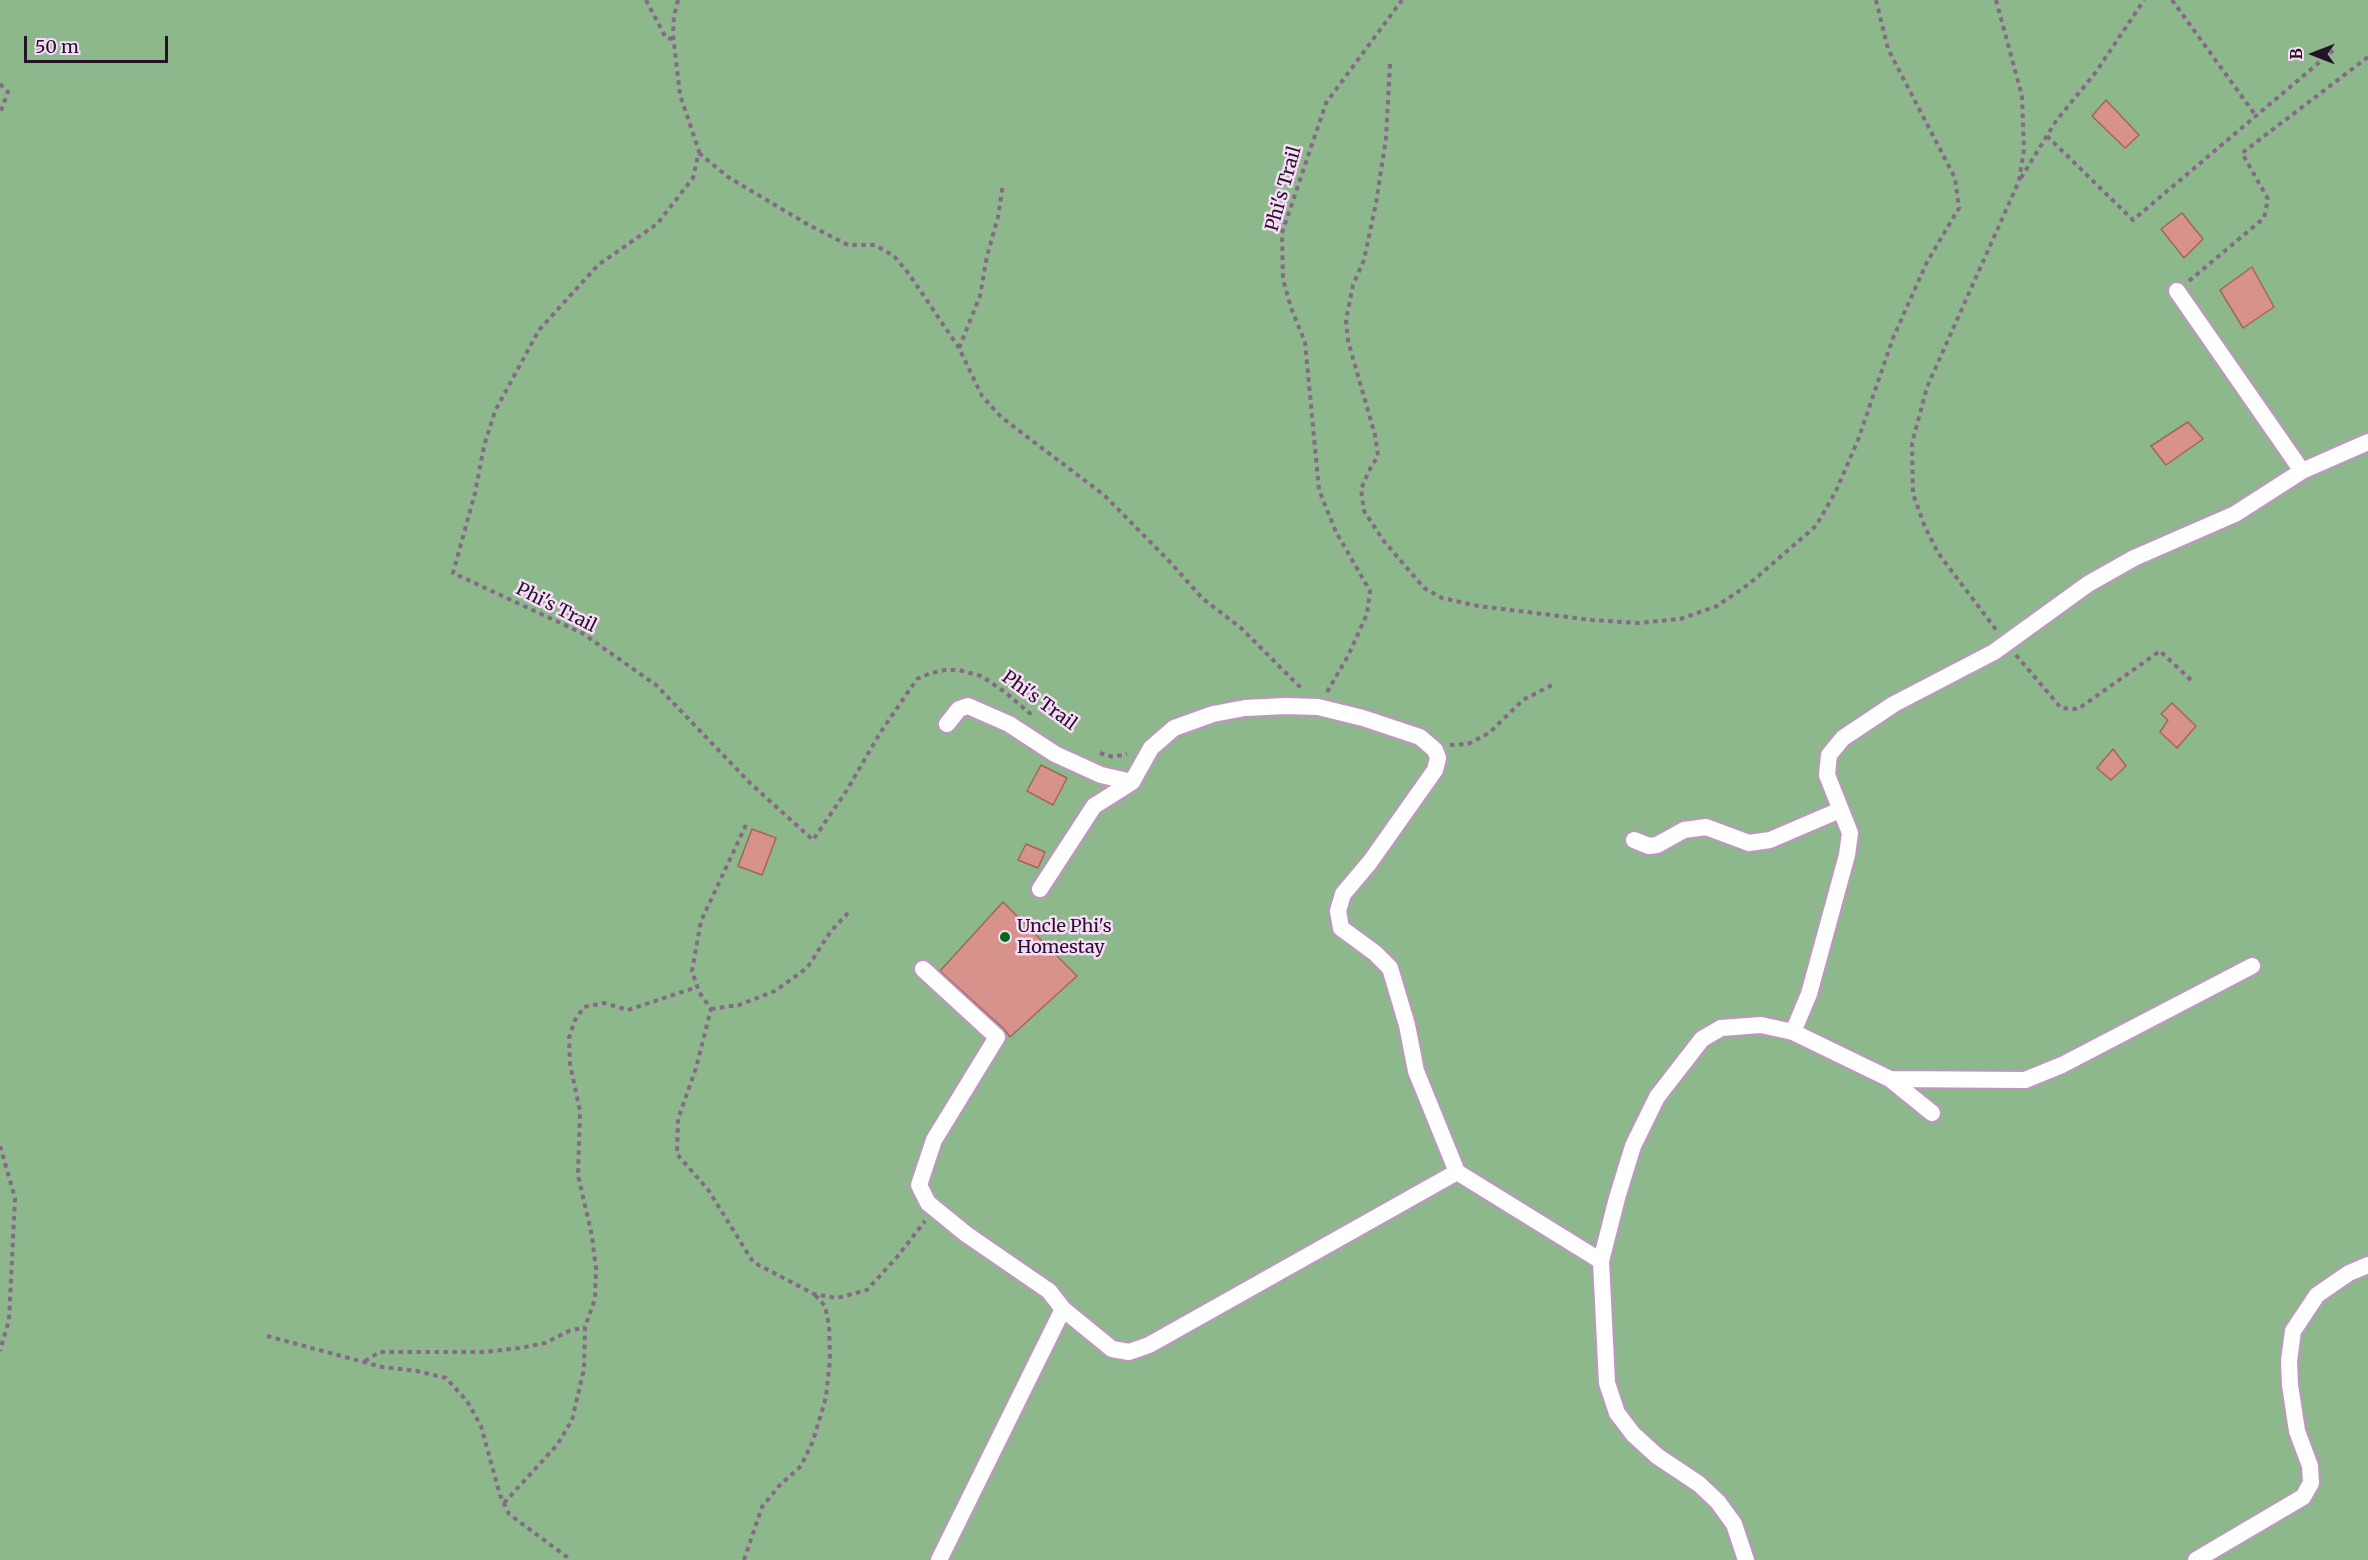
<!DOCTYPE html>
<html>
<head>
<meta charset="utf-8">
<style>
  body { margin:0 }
  #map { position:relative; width:2368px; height:1560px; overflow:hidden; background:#f7c7f9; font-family:Merriweather,serif }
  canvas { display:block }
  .north { position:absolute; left:2284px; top:24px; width:60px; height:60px; -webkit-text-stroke:4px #f9dcfa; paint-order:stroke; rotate:270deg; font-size:16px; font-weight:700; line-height:24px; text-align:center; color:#241325 }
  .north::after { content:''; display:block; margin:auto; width:21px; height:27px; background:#241325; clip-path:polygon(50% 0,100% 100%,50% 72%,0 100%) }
  .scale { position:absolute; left:24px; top:36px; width:144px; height:27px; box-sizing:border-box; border:3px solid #241325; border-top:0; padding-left:8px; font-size:18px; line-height:21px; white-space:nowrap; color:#241325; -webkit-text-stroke:4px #f9dcfa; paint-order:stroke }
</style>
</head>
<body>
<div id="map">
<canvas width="2368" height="1560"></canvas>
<div class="north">B</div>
<div class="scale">50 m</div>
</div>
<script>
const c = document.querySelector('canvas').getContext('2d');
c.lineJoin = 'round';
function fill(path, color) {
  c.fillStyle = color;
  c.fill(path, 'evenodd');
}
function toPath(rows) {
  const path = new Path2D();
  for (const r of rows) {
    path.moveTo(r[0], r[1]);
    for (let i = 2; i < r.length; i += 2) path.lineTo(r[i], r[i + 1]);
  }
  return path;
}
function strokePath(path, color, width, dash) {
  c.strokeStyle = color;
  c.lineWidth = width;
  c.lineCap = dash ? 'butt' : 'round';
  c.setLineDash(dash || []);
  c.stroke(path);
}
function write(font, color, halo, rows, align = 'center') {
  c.font = font + ' Merriweather,serif';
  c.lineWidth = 5;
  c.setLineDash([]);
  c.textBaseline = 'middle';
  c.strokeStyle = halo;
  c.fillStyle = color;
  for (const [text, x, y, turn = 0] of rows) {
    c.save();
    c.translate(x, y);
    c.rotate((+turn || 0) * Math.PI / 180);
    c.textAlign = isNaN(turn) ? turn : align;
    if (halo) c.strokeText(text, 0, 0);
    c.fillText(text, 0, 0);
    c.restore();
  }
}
const green = toPath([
  [0,0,2368,0,2368,1560,0,1560]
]);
const building = toPath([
  [2106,100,2139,135,2125,148,2092,116,2106,100],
  [2182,213,2203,239,2184,258,2161,229,2182,213],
  [2252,267,2274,307,2243,328,2220,290,2252,267],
  [2188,422,2203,439,2166,465,2151,446,2188,422],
  [2172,703,2196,726,2177,748,2160,732,2168,720,2161,714,2172,703],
  [2113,749,2126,766,2111,780,2097,768,2113,749],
  [1041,765,1067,778,1053,805,1027,791,1041,765],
  [752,829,776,838,762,875,738,866,752,829],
  [1026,844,1045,852,1038,868,1018,860,1026,844],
  [1003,902,1077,976,1010,1037,1004,1029,940,971,1003,902]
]);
const path = toPath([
  [646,0,666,38,673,39],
  [678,0,674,16,673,35,680,95,699,151,693,178,657,224,598,265,539,330,495,411,484,446,475,493,453,573,582,633,656,685,750,783,813,840,847,790,880,733,917,679,931,673,946,670,959,670,981,676,1005,692,1033,716],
  [1996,0,2022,96,2024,149,2019,181,1927,387,1912,443,1913,494,1925,527,1938,553,1997,631],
  [2172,0,2256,116],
  [1390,64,1386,138,1376,203,1364,260,1353,285,1346,320,1348,341,1375,435,1378,456,1370,469,1361,489,1364,511,1383,540,1424,588,1442,598,1478,606,1592,620,1638,623,1680,619,1717,606,1749,584,1816,526,1836,491,1858,440,1893,338,1927,262,1959,208,1955,178,1888,49,1876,0],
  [0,84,8,92,0,113],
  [2047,136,2133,220,2335,49],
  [699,153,728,177,807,224,848,245,875,245,894,256,909,274,959,348,982,396,1001,417,1104,495,1171,563,1202,598,1241,628,1303,690],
  [2021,178,2056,121,2096,72,2144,0],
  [2189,281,2264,218,2268,199,2242,153,2368,57],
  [959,348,980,296,987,256,998,217,1003,184],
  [2016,655,2061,708,2078,709,2160,651,2192,681],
  [1327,692,1348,656,1367,614,1370,591,1336,532,1319,490,1305,342,1291,308,1283,279,1282,233,1326,103,1402,0],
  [1450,745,1468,744,1489,733,1523,700,1552,685],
  [1100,753,1113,757,1127,754],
  [746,825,701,921,692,971,699,992,711,1009,696,1068,678,1119,677,1154,709,1191,753,1262,814,1294,837,1298,867,1290,897,1257,925,1221],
  [711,1009,739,1005,775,991,807,968,831,931,848,913],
  [0,1146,15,1198,9,1320,0,1351],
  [267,1336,382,1367,417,1371,446,1378,467,1401,481,1426,500,1495,509,1514,571,1560],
  [365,1361,380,1352,483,1352,521,1348,545,1343,569,1331,585,1327],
  [504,1503,557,1445,572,1420,584,1369,585,1327,595,1299,596,1269,592,1236,578,1175,580,1111,570,1064,569,1038,575,1020,584,1007,604,1003,628,1010,697,987],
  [744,1560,762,1507,779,1486,801,1466,813,1441,826,1397,830,1359,829,1325,825,1306,815,1295]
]);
const street = toPath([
  [2177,291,2302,471],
  [947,724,959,709,968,706,1009,724,1055,754,1101,775,1132,782],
  [1634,840,1649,846,1657,845,1684,830,1706,827,1749,843,1770,840,1840,810],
  [1040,889,1094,806,1132,782,1151,748,1174,728,1213,714,1245,708,1286,706,1318,707,1363,718,1420,737,1435,750,1438,758,1435,770,1370,862,1343,894,1338,911,1341,928,1375,953,1390,968,1407,1025,1416,1071,1457,1172],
  [923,969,997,1037,934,1140,919,1185,928,1203,966,1234,1049,1291,1063,1309,1112,1349,1129,1352,1149,1345,1457,1172,1601,1261],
  [1793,1032,1809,994,1847,855,1850,833,1827,775,1829,755,1843,738,1894,704,1994,652,2088,584,2134,558,2235,514,2302,471,2368,442],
  [1890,1079,2025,1080,2062,1065,2252,966],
  [939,1560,1063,1309],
  [1746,1560,1734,1524,1718,1502,1699,1484,1657,1456,1633,1434,1617,1413,1607,1383,1601,1261,1617,1198,1633,1146,1657,1097,1702,1039,1721,1028,1761,1025,1793,1032,1890,1079,1932,1113],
  [2196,1560,2303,1497,2311,1483,2310,1466,2297,1431,2290,1385,2289,1361,2293,1331,2317,1295,2349,1273,2368,1265]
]);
const markers = [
  [1005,937,6,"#006b19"]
];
const streetNames = [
  ["Phi's Trail",1284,189,-74],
  ["Phi's Trail",556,608,27],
  ["Phi's Trail",1039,701,36]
];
const poiNames = [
  ["Uncle Phi's",1017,927],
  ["Homestay",1017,948]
];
fill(green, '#8cb88c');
fill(building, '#d7928c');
strokePath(building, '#a4645e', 1.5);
strokePath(street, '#c294c4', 20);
strokePath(path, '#876889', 4, [4.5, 4.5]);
strokePath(street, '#fff', 16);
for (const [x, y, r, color] of markers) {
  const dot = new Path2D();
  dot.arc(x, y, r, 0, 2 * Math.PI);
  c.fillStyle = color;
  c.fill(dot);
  strokePath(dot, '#f9dcfa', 2);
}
write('18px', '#241325', '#f9dcfa', streetNames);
write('18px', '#241325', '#f9dcfa', poiNames, 'left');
</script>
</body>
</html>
